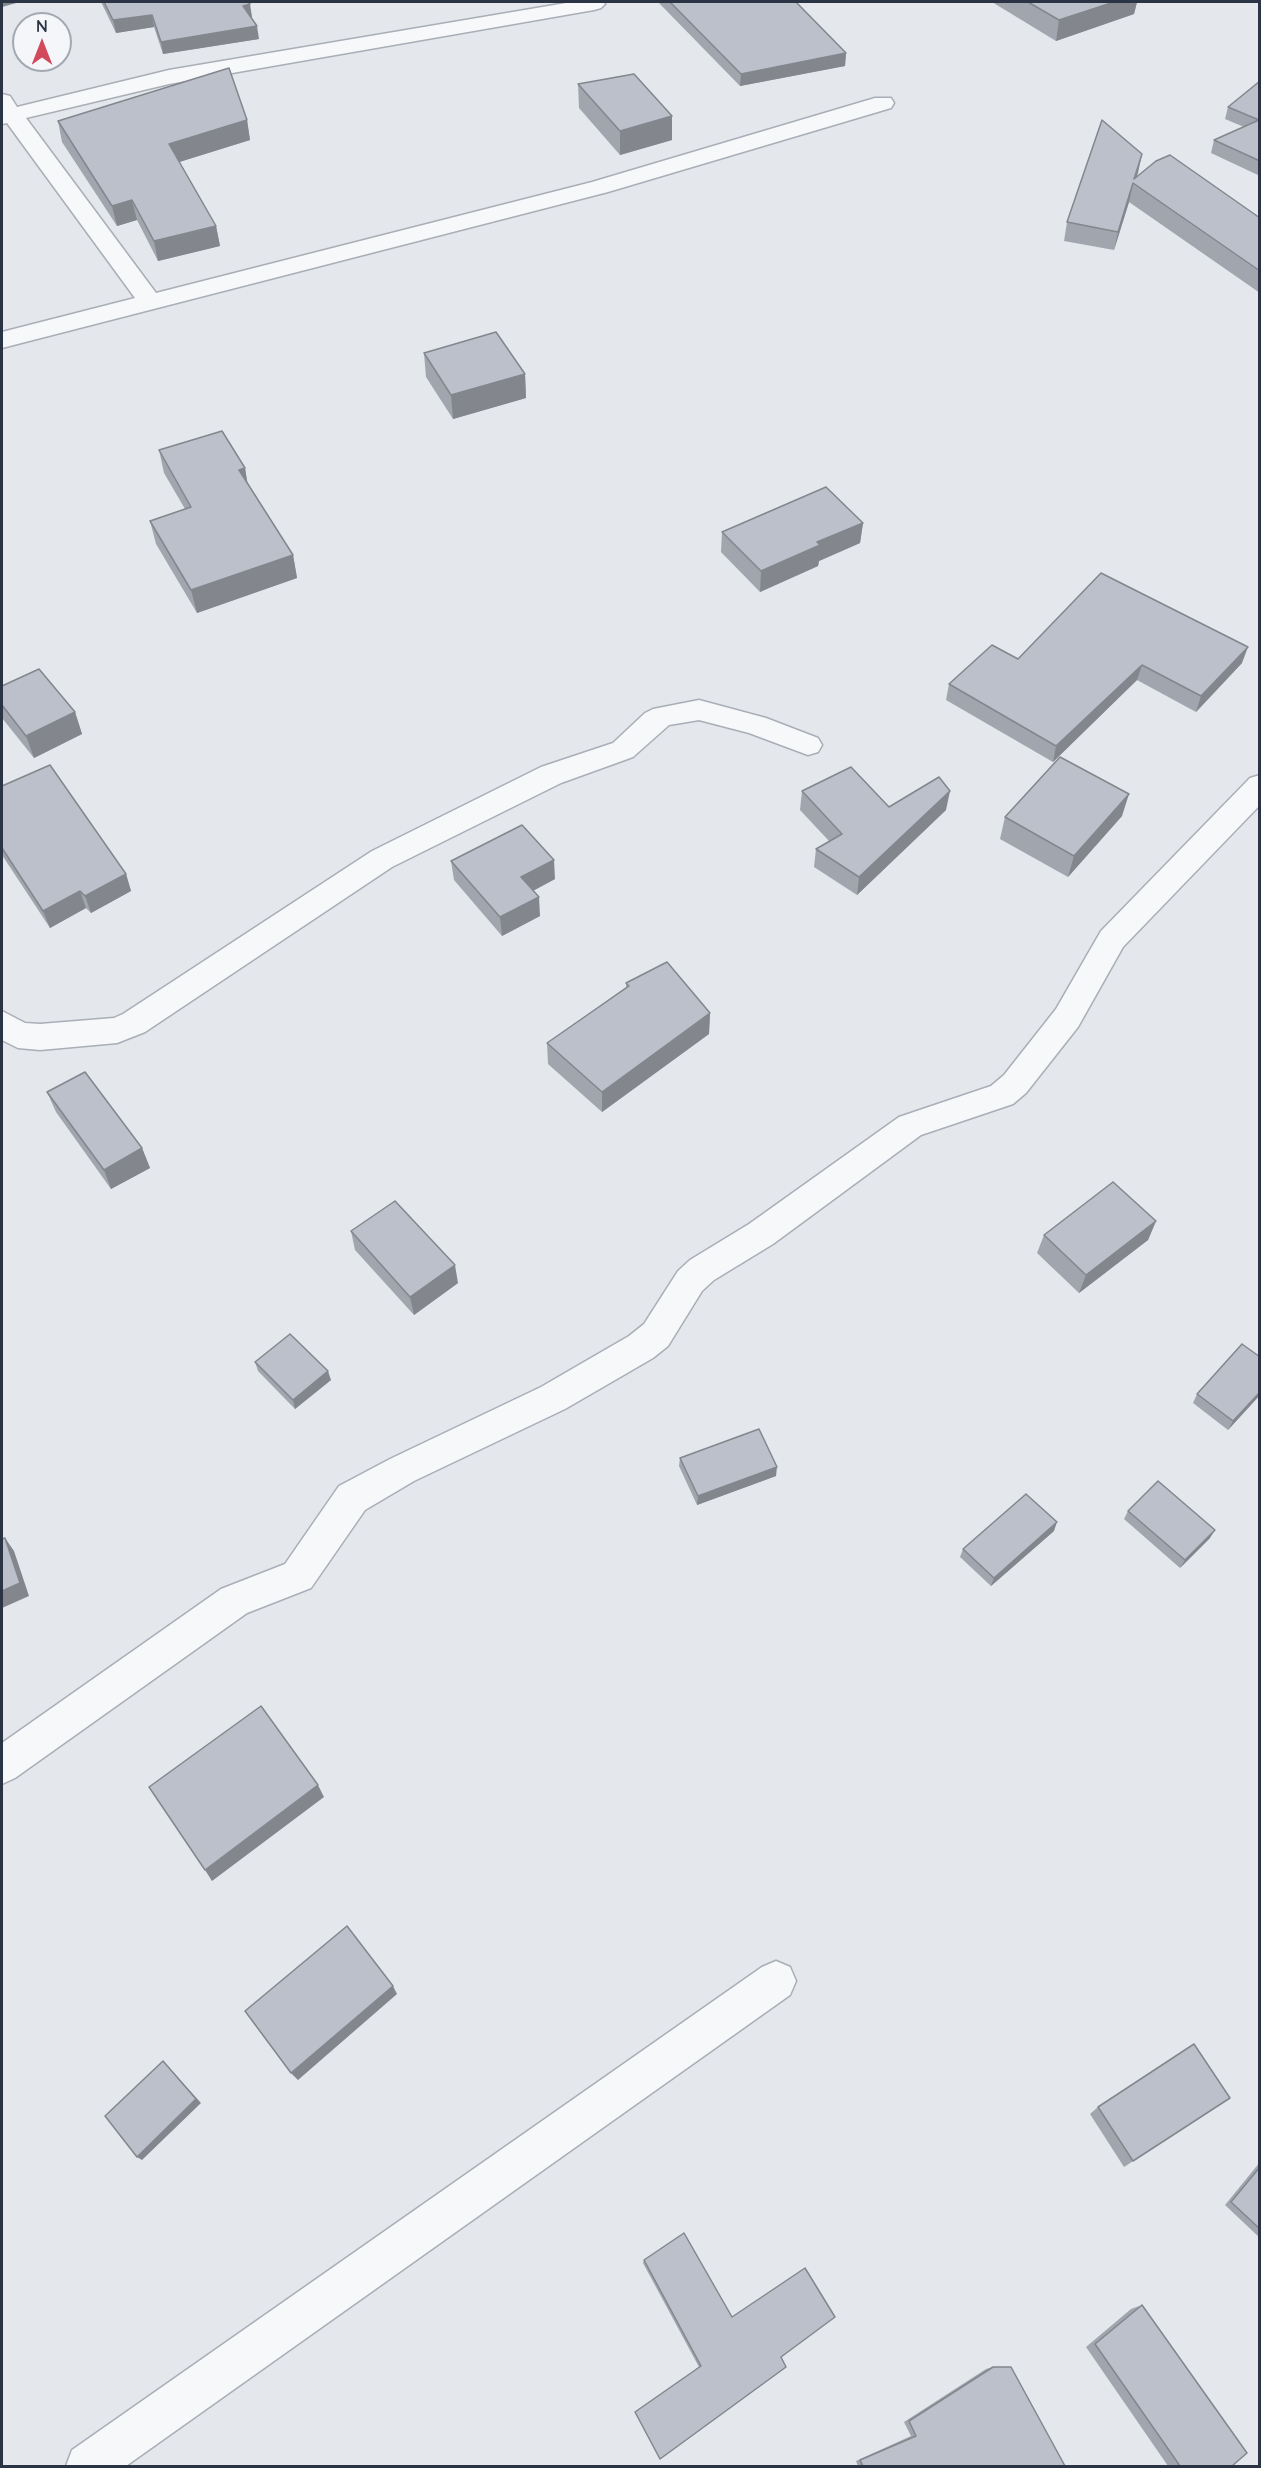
<!DOCTYPE html>
<html>
<head>
<meta charset="utf-8">
<style>
  body { margin:0 }
  #map { position:relative; width:1261px; height:2468px; overflow:hidden; background:#e4e7ec; font-family:Quicksand,sans-serif }
  canvas { display:block }
  .frame { position:absolute; inset:0; border:3px solid #2b3445; pointer-events:none }
  .north { position:absolute; left:12px; top:12px; width:60px; height:60px; box-sizing:border-box; background:#f4f6f9; border:2px solid #a4a8b1; border-radius:50%; rotate:0deg; font-size:16px; font-weight:700; line-height:24px; text-align:center; color:#2b3445 }
  .north::after { content:''; display:block; margin:auto; width:21px; height:27px; background:#d1495b; clip-path:polygon(50% 0,100% 100%,50% 72%,0 100%) }
</style>
</head>
<body>
<div id="map">
<canvas width="1261" height="2468"></canvas>
<div class="frame"></div>
<div class="north">N</div>
</div>
<script>
const c = document.querySelector('canvas').getContext('2d');
c.lineJoin = 'round';
function toPath(rows) {
  const path = new Path2D();
  for (const r of rows) {
    path.moveTo(r[0], r[1]);
    for (let i = 2; i < r.length; i += 2) path.lineTo(r[i], r[i + 1]);
  }
  return path;
}
function strokePath(path, color, width, dash) {
  c.strokeStyle = color;
  c.lineWidth = width;
  c.lineCap = dash ? 'butt' : 'round';
  c.setLineDash(dash || []);
  c.stroke(path);
}
function fill(path, color) {
  c.fillStyle = color;
  c.fill(path, 'evenodd');
}
const minor = toPath([
  [572,2,603,2,605,4,601,8,594,10,169,84,26,118,156,293,592,182,875,98,891,98,894,103,891,108,608,192,2,348,2,332,135,298,7,123,2,124,2,94,10,96,17,107,169,70,572,2],
  [699,700,766,718,818,738,822,745,818,752,808,755,749,733,699,720,669,725,633,757,561,783,392,867,145,1032,117,1043,40,1050,18,1048,2,1040,2,1011,25,1023,40,1024,114,1018,123,1014,372,851,541,767,613,743,645,713,653,709,699,700],
  [1260,775,1260,805,1123,947,1078,1027,1026,1093,1013,1104,921,1135,773,1244,714,1280,702,1291,668,1346,653,1358,565,1409,414,1481,365,1510,311,1588,247,1613,15,1778,2,1784,2,1743,221,1589,285,1564,339,1486,390,1459,541,1387,629,1336,644,1324,678,1271,690,1260,749,1224,899,1117,991,1086,1004,1075,1056,1009,1101,931,1250,778,1260,775],
  [776,1961,790,1967,796,1981,790,1995,126,2466,66,2466,72,2450,762,1967,776,1961]
]);
const wall = toPath([
  [101,2,248,2,252,17,251,17,259,39,163,54,154,27,116,33],
  [658,2,796,2,846,53,845,66,740,86],
  [992,2,1137,2,1134,14,1056,41],
  [1260,81,1260,176,1211,153,1214,140,1244,127,1225,119,1228,107],
  [578,84,672,116,672,140,620,155,579,108],
  [247,120,250,140,179,162,216,226,220,246,158,261,137,220,117,226,62,142,58,121],
  [1137,177,1260,218,1260,293,1129,202,1114,250,1064,241,1067,222],
  [424,353,525,374,526,398,453,419,426,377],
  [159,450,245,468,247,483,293,555,297,578,197,613,156,544,150,521,185,509,164,473],
  [863,523,860,543,819,561,818,566,760,592,721,552,722,532],
  [1018,659,1242,663,1196,712,1137,680,1053,762,946,700,949,684],
  [2,686,75,712,82,734,34,758,2,718],
  [2,786,126,874,131,891,91,913,86,908,50,928,2,855],
  [802,791,889,807,946,810,857,895,814,867,816,849,829,841,800,810],
  [1122,816,1068,877,1000,839,1005,817],
  [451,861,555,879,533,891,540,916,502,936,454,880],
  [626,983,710,1013,709,1034,602,1112,548,1064,547,1043,626,987],
  [47,1092,142,1148,150,1168,111,1189,56,1112],
  [1156,1221,1148,1240,1079,1293,1037,1253,1044,1235],
  [351,1231,458,1283,414,1315,355,1250],
  [255,1362,331,1380,295,1409,258,1371],
  [1197,1394,1260,1395,1228,1430,1193,1403],
  [680,1458,776,1476,697,1505,679,1466],
  [1128,1511,1210,1538,1180,1568,1124,1519],
  [1054,1531,991,1586,960,1557,963,1549],
  [1230,2098,1124,2167,1090,2114,1098,2107],
  [1260,2162,1260,2238,1225,2205],
  [644,2260,732,2317,781,2357,786,2367,660,2459,635,2412,699,2367,643,2263],
  [1142,2305,1232,2466,1168,2466,1086,2347,1131,2309],
  [993,2367,1065,2466,858,2466,856,2461,911,2436,904,2422,986,2369]
]);
const shadedWall = toPath([
  [2,2,20,2,2,7],
  [1114,2,1137,2,1134,14,1056,41,1059,20],
  [250,4,252,17,245,18,243,6],
  [152,15,154,27,116,33,113,20],
  [257,26,259,39,163,54,161,42],
  [846,53,845,66,740,86,741,74],
  [672,116,672,140,620,155,620,131],
  [247,120,250,140,173,164,169,144],
  [1142,154,1138,173,1134,184,1133,184],
  [1133,183,1129,202,1114,250,1118,232],
  [132,200,137,220,117,226,112,206],
  [216,226,220,246,158,261,154,241],
  [525,374,526,398,453,419,451,395],
  [245,468,249,492,239,470],
  [863,523,860,543,819,561,818,566,760,592,761,571,817,542],
  [293,555,297,578,197,613,191,590],
  [1248,647,1242,663,1196,712,1201,696],
  [1142,665,1137,680,1053,762,1056,746],
  [75,712,82,734,34,758,26,736],
  [950,791,946,810,857,895,859,877],
  [1129,794,1122,816,1068,877,1074,856],
  [554,860,555,879,523,896,521,877],
  [126,874,131,891,91,913,85,896],
  [80,891,86,908,50,928,43,911],
  [539,897,540,916,502,936,500,917],
  [710,1013,709,1034,602,1112,602,1092],
  [142,1148,150,1168,111,1189,104,1170],
  [1156,1221,1148,1240,1079,1293,1086,1275],
  [455,1265,458,1283,414,1315,410,1297],
  [328,1371,331,1380,295,1409,293,1400],
  [1260,1392,1260,1395,1228,1430,1233,1421],
  [777,1467,776,1476,697,1505,698,1496],
  [1057,1522,1054,1531,991,1586,994,1578],
  [1215,1530,1210,1538,1180,1568,1185,1560],
  [5,1538,14,1551,29,1596,2,1608,2,1591],
  [318,1785,324,1797,212,1881,205,1870],
  [393,1986,397,1994,298,2080,291,2073],
  [163,2061,201,2103,142,2160,137,2157]
]);
const building = toPath([
  [104,2,248,2,250,4,243,6,257,26,161,42,152,15,113,20,104,2],
  [670,2,796,2,846,53,741,74,670,2],
  [1028,2,1114,2,1059,20,1028,2],
  [229,68,247,120,169,144,216,226,154,241,132,200,112,206,58,121,229,68],
  [634,74,672,116,620,131,578,84,634,74],
  [1260,81,1260,161,1214,140,1259,120,1228,107,1260,81],
  [1102,120,1142,154,1134,179,1156,161,1170,155,1260,218,1260,271,1133,183,1118,232,1067,222,1102,120],
  [496,332,525,374,451,395,424,353,496,332],
  [222,431,245,468,239,470,293,555,191,590,150,521,191,507,159,450,222,431],
  [826,487,863,523,817,542,820,545,761,571,722,532,826,487],
  [1101,573,1248,647,1201,696,1142,665,1056,746,949,684,992,645,1018,659,1101,573],
  [39,669,75,712,26,736,2,705,2,686,39,669],
  [1060,757,1129,794,1074,856,1005,817,1060,757],
  [50,765,126,874,85,896,80,891,43,911,2,848,2,786,50,765],
  [851,767,889,807,939,777,950,791,859,877,816,849,842,834,802,791,851,767],
  [522,825,554,860,521,877,539,897,500,917,451,861,522,825],
  [667,962,710,1013,602,1092,547,1043,629,986,626,983,667,962],
  [85,1072,142,1148,104,1170,47,1092,85,1072],
  [1113,1182,1156,1221,1086,1275,1044,1235,1113,1182],
  [395,1201,455,1265,410,1297,351,1231,395,1201],
  [290,1334,328,1371,293,1400,255,1362,290,1334],
  [1242,1344,1260,1357,1260,1392,1233,1421,1197,1394,1242,1344],
  [759,1429,777,1467,698,1496,680,1458,759,1429],
  [1158,1481,1215,1530,1185,1560,1128,1511,1158,1481],
  [1026,1494,1057,1522,994,1578,963,1549,1026,1494],
  [5,1538,20,1583,2,1591,2,1539,5,1538],
  [261,1706,318,1785,205,1870,149,1787,261,1706],
  [347,1926,393,1986,291,2073,245,2011,347,1926],
  [1194,2044,1230,2098,1133,2161,1098,2107,1194,2044],
  [163,2061,196,2099,137,2157,105,2116,163,2061],
  [1260,2167,1260,2229,1231,2202,1260,2167],
  [684,2233,732,2317,805,2268,835,2317,781,2357,786,2367,660,2459,635,2412,701,2366,644,2260,684,2233],
  [1142,2305,1247,2453,1232,2466,1180,2466,1095,2344,1142,2305],
  [993,2367,1011,2367,1065,2466,863,2466,860,2460,916,2436,909,2421,993,2367]
]);
strokePath(minor, '#a9aeb7', 3);
fill(minor, '#f7f8fa');
fill(wall, '#a1a5ae');
fill(shadedWall, '#83868d');
fill(building, '#bbc0ca');
strokePath(building, '#83868d', 1.5);
</script>
</body>
</html>
